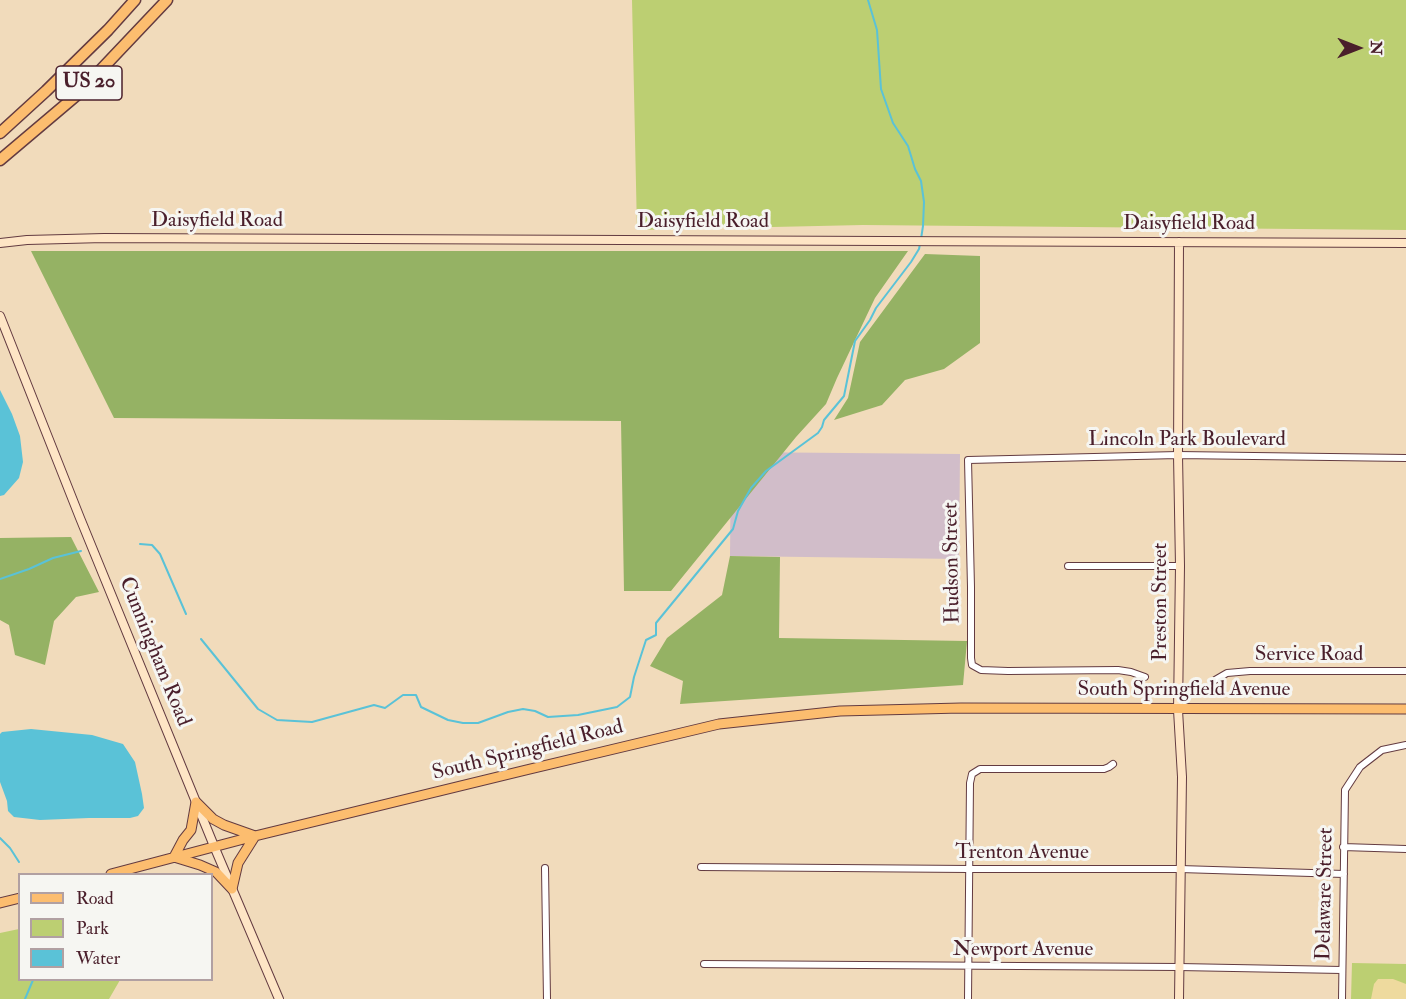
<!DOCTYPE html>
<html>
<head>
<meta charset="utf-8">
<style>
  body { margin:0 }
  #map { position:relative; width:1406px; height:999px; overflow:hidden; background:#f1dbbb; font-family:"IM FELL Double Pica",serif }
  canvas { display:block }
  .legend { position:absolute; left:18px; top:873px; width:195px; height:108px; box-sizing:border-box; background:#f6f6f2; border:2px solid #b1a0a2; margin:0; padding:8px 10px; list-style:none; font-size:18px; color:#4a1f2b }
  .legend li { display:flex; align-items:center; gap:12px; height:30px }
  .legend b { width:30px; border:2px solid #b1a0a2 }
  .north { position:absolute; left:1328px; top:18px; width:60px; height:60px; -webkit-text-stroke:4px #f6f6f2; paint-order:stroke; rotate:90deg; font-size:16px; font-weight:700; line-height:24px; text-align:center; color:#4a1f2b }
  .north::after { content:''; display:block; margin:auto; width:21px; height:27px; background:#4a1f2b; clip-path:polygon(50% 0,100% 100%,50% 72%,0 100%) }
</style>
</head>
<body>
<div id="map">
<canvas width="1406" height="999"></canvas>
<ul class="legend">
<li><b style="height:8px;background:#fcbd6f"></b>Road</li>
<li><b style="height:16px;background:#bccf72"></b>Park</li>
<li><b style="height:16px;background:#5ac2d7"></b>Water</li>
</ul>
<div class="north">N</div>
</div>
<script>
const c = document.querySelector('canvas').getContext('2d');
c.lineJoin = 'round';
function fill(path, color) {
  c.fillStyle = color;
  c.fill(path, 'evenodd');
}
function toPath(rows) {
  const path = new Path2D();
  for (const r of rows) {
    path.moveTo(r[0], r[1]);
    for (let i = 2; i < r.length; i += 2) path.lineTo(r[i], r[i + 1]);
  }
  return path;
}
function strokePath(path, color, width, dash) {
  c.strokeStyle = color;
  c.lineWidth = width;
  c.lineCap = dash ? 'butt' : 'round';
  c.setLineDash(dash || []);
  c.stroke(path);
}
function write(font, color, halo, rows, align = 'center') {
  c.font = font + ' "IM FELL Double Pica",serif';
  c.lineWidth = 6;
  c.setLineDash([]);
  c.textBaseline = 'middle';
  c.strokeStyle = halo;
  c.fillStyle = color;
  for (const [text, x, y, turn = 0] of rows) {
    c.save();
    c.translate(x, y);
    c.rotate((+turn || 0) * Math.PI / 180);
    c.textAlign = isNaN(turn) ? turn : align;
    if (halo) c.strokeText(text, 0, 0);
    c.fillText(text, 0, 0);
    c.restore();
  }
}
const industrial = toPath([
  [731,452,960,454,959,559,730,556]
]);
const green = toPath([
  [632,0,1406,0,1406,230,863,225,637,230],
  [19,929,20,980,120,980,109,999,0,999,0,933],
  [1352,963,1406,964,1406,999,1351,999]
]);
const forest = toPath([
  [31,251,908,251,875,298,837,378,826,404,796,437,671,591,624,591,621,421,114,418],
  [925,254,980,256,980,343,944,369,905,380,882,405,834,420,848,398,860,342],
  [71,537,99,592,76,597,54,621,45,665,15,655,9,625,0,620,0,538],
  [730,556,780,557,779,638,967,641,963,685,680,704,683,681,650,666,667,638,722,595]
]);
const sand = toPath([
  [1378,979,1393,979,1406,984,1406,999,1371,999,1374,984]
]);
const water = toPath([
  [0,390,12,414,20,436,23,462,19,478,4,495,0,496],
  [31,729,92,735,123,744,135,762,142,794,144,808,138,816,130,818,89,818,40,820,14,817,8,811,7,801,0,782,0,734,2,732]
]);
const stream = toPath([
  [868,0,877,30,881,89,893,123,908,146,915,169,921,181,924,202,923,226,921,239],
  [140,544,152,545,160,554,186,614],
  [0,579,29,569,53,558,81,551],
  [201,639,258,709,277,720,312,722,374,705,385,708,403,695,416,695,421,707,448,720,463,723,478,723,508,712,523,709,535,711,548,717,578,715,617,707,630,697,634,677,646,640,656,635,656,623,733,529,738,511,751,488,766,471,818,433,822,427,824,420,844,396,855,341,870,320,876,308,911,262,919,249,920,244],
  [0,838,10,848,19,862],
  [25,999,33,980]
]);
const street = toPath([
  [1068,566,1180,566],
  [1145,677,1131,672,1118,670,1008,671,981,670,972,665,971,658,971,587,968,460,1178,455,1406,458],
  [1215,680,1227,673,1250,671,1406,671],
  [1343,847,1406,849],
  [701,867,969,869,1180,869,1344,874],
  [545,868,547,999],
  [704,964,1179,967,1342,970],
  [968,999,970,783,972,774,980,769,1104,769,1109,767,1113,764],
  [1342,999,1345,790,1360,767,1382,750,1406,745]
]);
const secondary = toPath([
  [0,243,27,240,104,238,1406,243],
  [0,316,80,518,214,846,279,999],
  [1179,999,1182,777,1178,710,1180,566,1178,455,1179,242]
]);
const primary = toPath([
  [196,802,191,830,183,840,174,857,200,865,216,872,232,889],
  [196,802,213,819,224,825,255,836],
  [111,874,255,836,526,770,719,724,840,711,961,708,1406,709],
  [232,889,238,863,255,836],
  [0,903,20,898]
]);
const highway = toPath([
  [0,133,46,91,108,30,135,0],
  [0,160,78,94,167,0]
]);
const shields = [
  [89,83,66]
];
const shieldNames = [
  ["US 20",89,83]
];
const streetNames = [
  ["Daisyfield Road",217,221],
  ["Daisyfield Road",703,222],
  ["Daisyfield Road",1189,224],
  ["Lincoln Park Boulevard",1187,440],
  ["Hudson Street",953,563,-91],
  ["Preston Street",1161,602,-90],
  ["Cunningham Road",154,652,68],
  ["Service Road",1309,655],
  ["South Springfield Avenue",1184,690],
  ["South Springfield Road",528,751,-14],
  ["Trenton Avenue",1022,853],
  ["Delaware Street",1326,894,-89],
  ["Newport Avenue",1023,950]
];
fill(industrial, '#d1bdc9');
fill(green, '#bccf72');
fill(forest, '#95b264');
fill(sand, '#eeda9e');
fill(water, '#5ac2d7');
strokePath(stream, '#5ac2d7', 2);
strokePath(street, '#633b41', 8);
strokePath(secondary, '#633b41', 10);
strokePath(primary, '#633b41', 11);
strokePath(highway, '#633b41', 13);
strokePath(street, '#fff', 6);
strokePath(secondary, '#fee5c5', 8);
strokePath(primary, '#fcbd6f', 9);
strokePath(highway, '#fcbd6f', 10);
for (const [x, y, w] of shields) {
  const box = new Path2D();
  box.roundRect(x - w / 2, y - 17, w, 34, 4.5);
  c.fillStyle = '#f6f6f2';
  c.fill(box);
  strokePath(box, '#4a1f2b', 1.5);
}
write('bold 20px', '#4a1f2b', null, shieldNames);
write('21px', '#4a1f2b', '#f6f6f2', streetNames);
</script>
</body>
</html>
